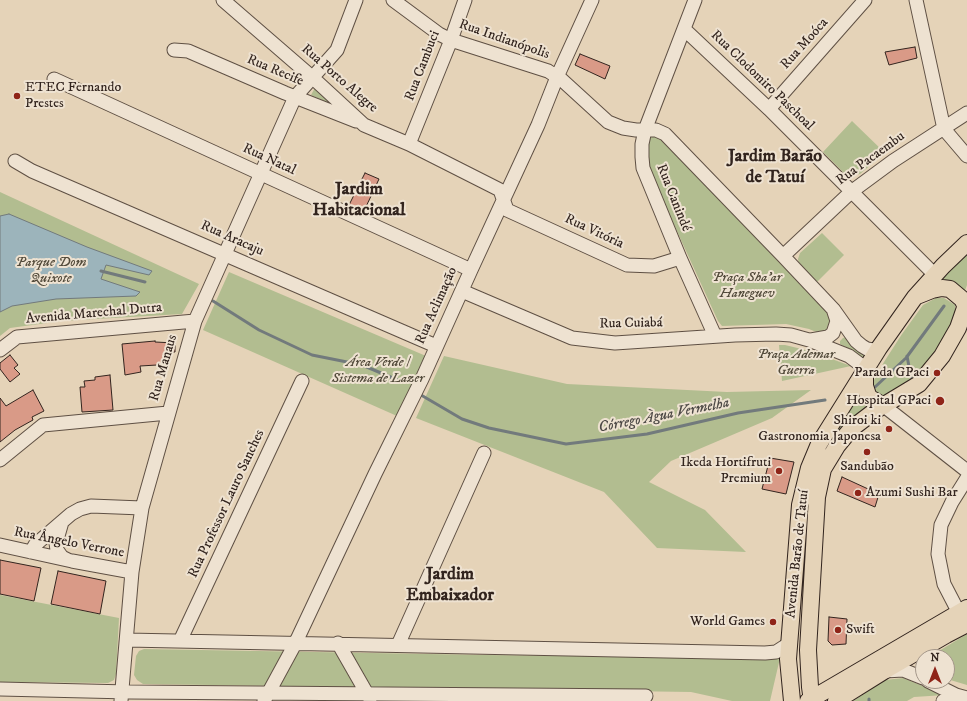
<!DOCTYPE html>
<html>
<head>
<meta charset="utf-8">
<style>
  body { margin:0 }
  #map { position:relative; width:967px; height:701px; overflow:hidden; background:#e5d3b8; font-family:"IM FELL DW Pica",serif }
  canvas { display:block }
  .north { position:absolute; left:915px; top:649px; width:40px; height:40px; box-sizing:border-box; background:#eee2d1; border:1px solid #a39689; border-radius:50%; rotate:0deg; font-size:11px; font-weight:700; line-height:16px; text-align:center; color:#32241e }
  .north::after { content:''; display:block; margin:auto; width:14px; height:18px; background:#8f2418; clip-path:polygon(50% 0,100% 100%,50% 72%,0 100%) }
</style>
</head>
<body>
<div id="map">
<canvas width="967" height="701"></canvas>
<div class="north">N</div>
</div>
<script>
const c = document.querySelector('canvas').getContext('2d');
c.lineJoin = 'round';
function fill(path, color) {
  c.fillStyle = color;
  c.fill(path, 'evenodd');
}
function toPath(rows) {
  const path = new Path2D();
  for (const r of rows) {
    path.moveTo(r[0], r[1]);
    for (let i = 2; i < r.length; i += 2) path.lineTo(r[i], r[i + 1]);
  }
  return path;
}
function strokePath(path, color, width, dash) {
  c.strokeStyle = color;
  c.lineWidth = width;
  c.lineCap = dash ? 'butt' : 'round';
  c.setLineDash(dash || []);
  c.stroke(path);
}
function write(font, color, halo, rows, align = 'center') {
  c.font = font + ' "IM FELL DW Pica",serif';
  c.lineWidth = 4;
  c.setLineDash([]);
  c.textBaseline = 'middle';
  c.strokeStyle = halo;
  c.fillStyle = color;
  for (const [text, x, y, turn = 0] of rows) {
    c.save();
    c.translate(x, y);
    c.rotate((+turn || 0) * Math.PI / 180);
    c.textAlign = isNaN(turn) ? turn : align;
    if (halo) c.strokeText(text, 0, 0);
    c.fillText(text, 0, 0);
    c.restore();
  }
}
const green = toPath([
  [317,84,341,109,311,95],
  [852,121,885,153,860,174,852,176,845,174,823,152],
  [653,135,657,135,831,316,829,331,821,334,809,329,786,324,722,326,718,321,649,170,648,141],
  [0,192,199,284,182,314,62,321,10,328,0,336],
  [822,233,844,255,816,283,799,266,798,259,800,253],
  [967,249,967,285,963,296,932,285],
  [229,272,426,356,397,416,203,330],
  [936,298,944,298,955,305,956,316,945,343,912,382,882,397,873,392,873,382,884,362,902,334,923,305],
  [846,337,866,354,868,359,861,359,853,351,840,344,840,341,843,338],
  [779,345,785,345,810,351,851,366,782,381],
  [444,356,567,384,727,392,811,390,772,418,671,461,649,482,705,510,746,552,657,548,604,492,416,418],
  [859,392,874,405,833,443,829,440],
  [0,595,119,618,116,674,114,680,108,683,0,682],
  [967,634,967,685,947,679,947,657,929,657],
  [144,649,486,655,780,658,770,701,732,701,691,692,143,684,137,680,134,675,136,656,139,651],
  [903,678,945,695,914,697,907,701,853,701,885,680]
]);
const water = toPath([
  [9,214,87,247,152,271,149,275,106,265,101,279,140,292,136,296,56,299,12,306,0,312,0,216,9,214]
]);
const stream = toPath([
  [101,271,145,282],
  [213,301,259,330,312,355,362,365,400,381],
  [907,356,911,377],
  [875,387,906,358,944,306],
  [421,395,462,419,489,428,566,444,647,434,738,413,825,400],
  [869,701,869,699]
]);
const building = toPath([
  [915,47,917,58,889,65,885,52,915,47],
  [580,54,610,66,605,79,575,65,580,54],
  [365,173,379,179,364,211,349,205,365,173],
  [155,341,155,342,175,343,175,352,169,352,168,366,158,367,157,365,140,366,141,372,125,375,122,344,155,341],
  [10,355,18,365,14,368,20,374,10,382,0,369,0,363,10,355],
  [110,375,113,410,82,412,80,387,85,387,84,381,95,380,95,377,110,375],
  [33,390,44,411,32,417,33,420,15,430,0,442,0,398,6,406,33,390],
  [770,458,794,462,786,494,762,489,770,458],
  [842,477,879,494,875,507,837,491,842,477],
  [0,560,41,568,34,601,0,594,0,560],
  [58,571,106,581,100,614,51,604,58,571],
  [829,617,847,619,846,644,832,645,828,641,829,617]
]);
const minor = toPath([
  [223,0,313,78,364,125,409,144,500,190,507,210,627,265,654,266,680,258],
  [393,0,439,34,451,40,548,71,562,80,608,122,623,128,636,130,656,130,665,134,783,256,834,310,856,341,862,346,867,349,873,350,879,348],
  [695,0,645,130,642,144,642,157,643,168,680,258,715,336],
  [916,0,944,129,967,156],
  [684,29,769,109,935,275],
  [174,50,188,51,285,93,356,121],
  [54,79,471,270],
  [769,109,865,0],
  [409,144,451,40,465,0],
  [15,161,32,171,436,346],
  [783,256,851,192,893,161,967,113],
  [462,291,572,338,615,343,735,335,776,334,791,335,809,340,849,356,861,365,865,372],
  [811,340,828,337,833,333,837,321,834,312],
  [0,350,17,337,195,321],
  [884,406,967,471],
  [0,460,43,425,168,413],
  [62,522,56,543,57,550,62,557,68,560],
  [0,545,72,561,132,572],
  [31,552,35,545,71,514,80,509,91,506,142,508],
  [959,613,944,584,938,554,941,525,952,502,967,478],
  [127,640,765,653,776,652,790,643],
  [180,641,302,381],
  [338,643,370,699],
  [398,645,484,453],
  [885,671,903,670,923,678],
  [928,681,956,695,967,698],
  [0,689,129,692,646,696],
  [121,701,132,572,142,508,195,321,295,97,337,50,356,0],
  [264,701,295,644,375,474,422,379,471,270,538,125,557,77,592,0],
  [943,701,965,700]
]);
const major = toPath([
  [917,296,932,290,942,288,950,289,962,299,966,307],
  [865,372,865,386,868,395,870,398,884,406],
  [792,701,788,659,800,505,809,468,819,444,879,348,915,297,943,266,967,243],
  [808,701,967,608],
  [812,701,810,687,808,650,817,497,823,469,837,446,851,429,876,410,919,384,942,356,958,328,967,302],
  [836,701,884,671,946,635,967,624]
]);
const markers = [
  [17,96,4,"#8f2418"],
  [937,373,4,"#8f2418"],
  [940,401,5,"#8f2418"],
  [889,429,4,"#8f2418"],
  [867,452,4,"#8f2418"],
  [779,471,4,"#8f2418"],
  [858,493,4,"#8f2418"],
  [773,622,4,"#8f2418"],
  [838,630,4,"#8f2418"]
];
const streetNames = [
  ["Rua Indianópolis",504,40,19],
  ["Rua Moóca",805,44,-48],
  ["Rua Cambuci",423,66,-69],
  ["Rua Recife",275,71,23],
  ["Rua Porto Alegre",339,79,41],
  ["Rua Clodomiro Paschoal",762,81,44],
  ["Rua Pacaembu",871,159,-36],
  ["Rua Natal",269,160,25],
  ["Rua Canindé",673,198,68],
  ["Rua Vitória",594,232,25],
  ["Rua Aracaju",232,239,24],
  ["Rua Aclimação",437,306,-66],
  ["Avenida Marechal Dutra",94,314,-5],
  ["Rua Cuiabá",631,324,-1],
  ["Rua Manaus",164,368,-74],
  ["Rua Professor Lauro Sanches",227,504,-65],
  ["Rua Ângelo Verrone",69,543,11],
  ["Avenida Barão de Tatuí",798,554,-84]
];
const poiNames = [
  ["ETEC Fernando",25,88,"left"],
  ["Prestes",25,104,"left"],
  ["Parada GPaci",929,373],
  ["Hospital GPaci",931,401],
  ["Shiroi ki",881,421],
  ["Gastronomia Japonesa",881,437],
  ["Ikeda Hortifruti",771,463],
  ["Premium",771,479],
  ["Sandubão",867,467,"center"],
  ["Azumi Sushi Bar",866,493,"left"],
  ["World Games",765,622],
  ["Swift",846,630,"left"]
];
const parkNames = [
  ["Parque Dom",51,263],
  ["Quixote",51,279],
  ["Praça Sha'ar",747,278],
  ["Haneguev",747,294],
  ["Praça Ademar",796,355],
  ["Guerra",796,371],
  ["Área Verde /",378,363],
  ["Sistema de Lazer",378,379]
];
const waterNames = [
  ["Córrego Àgua Vermelha",664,416,-11]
];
const districtNames = [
  ["Jardim Barão",775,157],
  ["de Tatuí",775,178],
  ["Jardim",359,190],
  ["Habitacional",359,211],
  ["Jardim",450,575],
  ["Embaixador",450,596]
];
fill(green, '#b2bd90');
fill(water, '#9cb4bb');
strokePath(water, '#727a7c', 1);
strokePath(stream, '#727a7c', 3);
fill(building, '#d99a87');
strokePath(building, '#32241e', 1);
strokePath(minor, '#5f5044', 15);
strokePath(major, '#32241e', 18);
strokePath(minor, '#eee2d1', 13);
strokePath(major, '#e5d3b8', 16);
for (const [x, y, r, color] of markers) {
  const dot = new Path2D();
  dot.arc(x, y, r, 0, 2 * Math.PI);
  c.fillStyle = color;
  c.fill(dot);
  strokePath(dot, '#eee2d1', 1.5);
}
write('14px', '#32241e', '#eee2d1', streetNames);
write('14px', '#32241e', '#eee2d1', poiNames, 'right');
write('italic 14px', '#524a3a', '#eee2d1', parkNames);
write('italic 15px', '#4c4845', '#eee2d1', waterNames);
write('bold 18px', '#32241e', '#eee2d1', districtNames);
</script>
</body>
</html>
